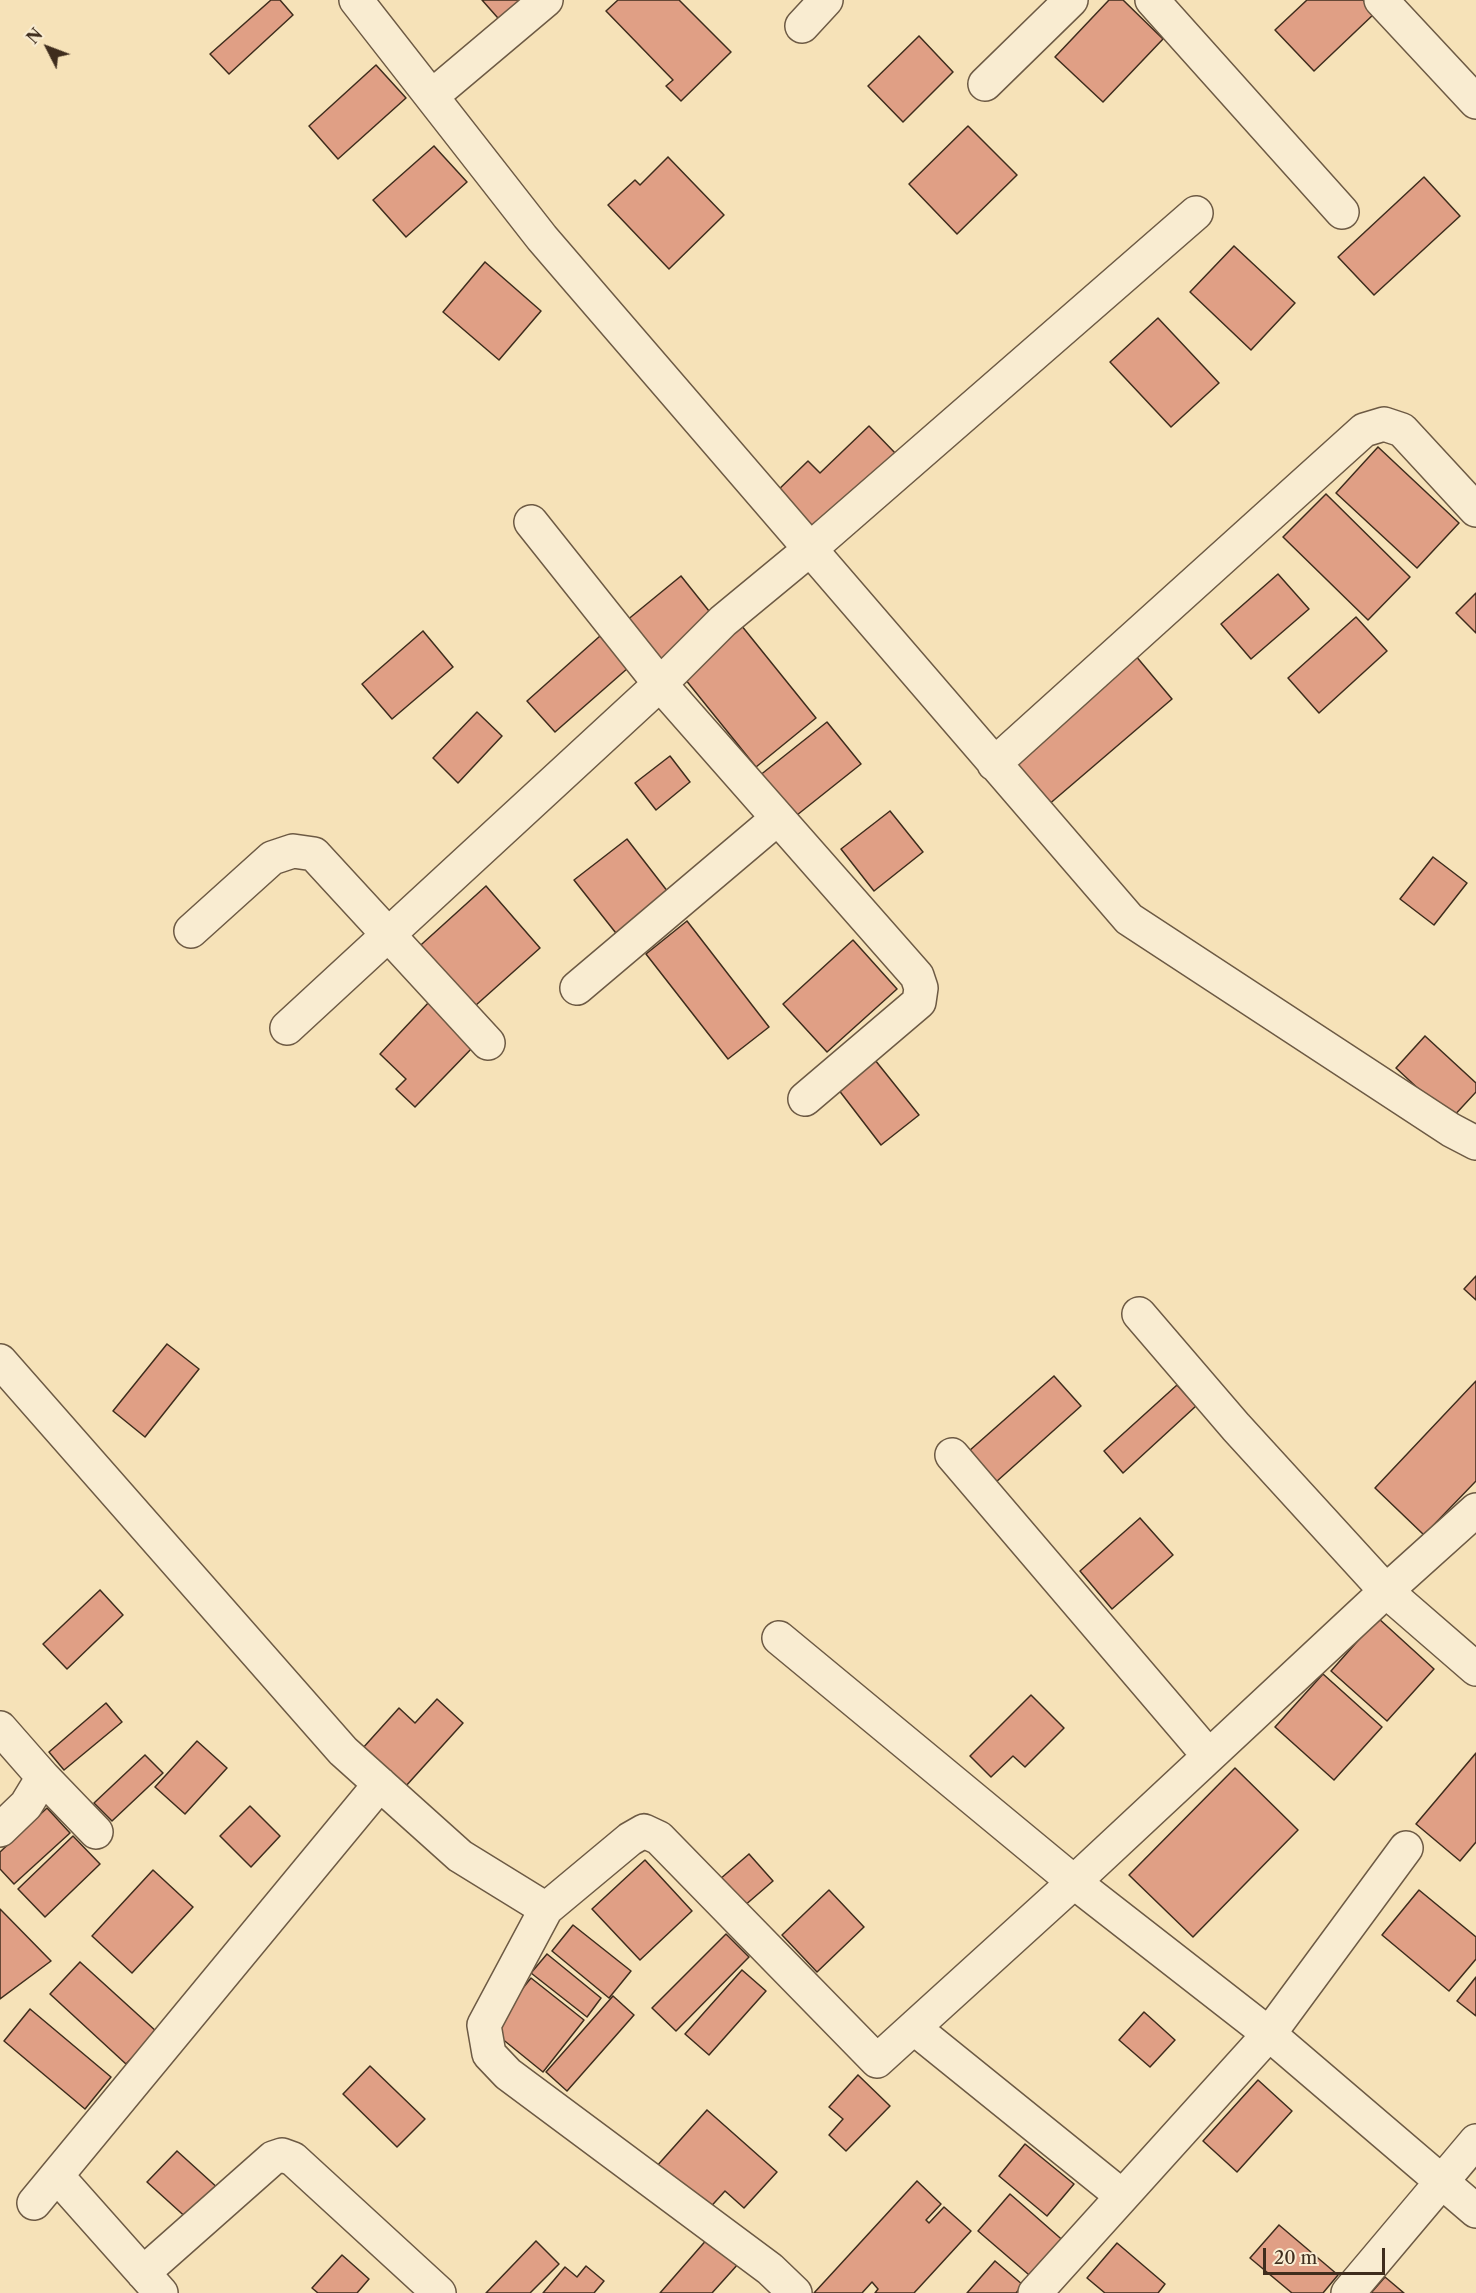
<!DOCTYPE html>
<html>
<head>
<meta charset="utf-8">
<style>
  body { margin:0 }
  #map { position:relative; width:1476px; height:2293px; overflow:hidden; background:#f6e2b8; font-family:"Libre Caslon Text",serif }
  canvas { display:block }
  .north { position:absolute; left:18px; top:18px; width:60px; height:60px; -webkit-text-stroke:4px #f9ecd1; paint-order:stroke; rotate:312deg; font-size:16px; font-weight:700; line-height:24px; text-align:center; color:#3f2d1d }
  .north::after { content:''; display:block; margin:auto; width:21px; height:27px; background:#3f2d1d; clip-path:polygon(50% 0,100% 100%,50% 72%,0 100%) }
  .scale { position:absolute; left:1263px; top:2248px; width:122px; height:27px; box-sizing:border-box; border:3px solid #3f2d1d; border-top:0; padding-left:8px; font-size:18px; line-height:21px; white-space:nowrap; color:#3f2d1d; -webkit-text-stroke:4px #f9ecd1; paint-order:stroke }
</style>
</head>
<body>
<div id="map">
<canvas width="1476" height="2293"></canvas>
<div class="north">N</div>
<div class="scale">20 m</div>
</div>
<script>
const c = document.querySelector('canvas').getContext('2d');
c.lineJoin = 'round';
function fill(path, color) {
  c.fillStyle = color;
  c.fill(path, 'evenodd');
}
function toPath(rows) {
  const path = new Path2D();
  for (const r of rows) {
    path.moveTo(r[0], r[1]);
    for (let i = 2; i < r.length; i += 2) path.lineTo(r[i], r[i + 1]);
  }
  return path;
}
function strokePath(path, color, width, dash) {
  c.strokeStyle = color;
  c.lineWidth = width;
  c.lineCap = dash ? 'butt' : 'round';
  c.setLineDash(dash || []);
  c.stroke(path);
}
const building = toPath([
  [271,0,280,0,293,15,229,74,210,54,271,0],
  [482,0,534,0,505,26,482,0],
  [618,0,679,0,731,52,681,101,666,86,673,80,606,11,618,0],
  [1109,0,1123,0,1163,39,1103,102,1055,57,1109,0],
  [1307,0,1363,0,1375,13,1314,71,1275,30,1307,0],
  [919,36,953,72,903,122,868,86,919,36],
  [376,65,406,98,338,159,309,126,376,65],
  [968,126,1017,175,957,234,909,184,968,126],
  [434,146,467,182,406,237,373,200,434,146],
  [668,157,724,215,669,269,608,205,635,180,640,185,668,157],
  [1424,177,1460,216,1374,295,1338,257,1424,177],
  [1234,246,1295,303,1251,350,1190,292,1234,246],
  [485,262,541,311,499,360,443,312,485,262],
  [1158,318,1219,383,1171,427,1110,362,1158,318],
  [869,426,897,455,812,537,772,496,808,461,820,473,869,426],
  [1378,447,1459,523,1417,568,1336,493,1378,447],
  [1326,494,1410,577,1368,620,1283,537,1326,494],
  [1278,574,1309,609,1251,659,1221,624,1278,574],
  [681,576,717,621,662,666,626,621,681,576],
  [1476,593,1476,633,1456,613,1476,593],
  [1356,617,1387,651,1319,713,1288,678,1356,617],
  [741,625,816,718,756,767,681,674,741,625],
  [423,631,453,667,392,719,362,684,423,631],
  [600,636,628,668,555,732,527,701,600,636],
  [1135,655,1172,699,1047,806,1009,762,1135,655],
  [477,712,502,736,458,783,433,758,477,712],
  [827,722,861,764,787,823,754,780,827,722],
  [670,756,690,782,656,810,635,783,670,756],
  [890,811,923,852,874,891,841,849,890,811],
  [627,839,675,901,623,942,574,880,627,839],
  [1433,857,1467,883,1434,925,1400,899,1433,857],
  [486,886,540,948,466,1014,412,953,486,886],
  [687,921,769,1027,728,1059,646,954,687,921],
  [853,940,897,989,827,1052,783,1004,853,940],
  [430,1001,475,1045,415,1107,396,1089,406,1079,380,1054,430,1001],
  [1425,1036,1476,1083,1476,1092,1451,1119,1396,1068,1425,1036],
  [875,1060,919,1115,881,1145,838,1089,875,1060],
  [1476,1276,1476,1300,1464,1289,1476,1276],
  [167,1344,199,1369,145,1437,113,1411,167,1344],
  [1054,1376,1081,1406,996,1482,969,1451,1054,1376],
  [1476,1381,1476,1481,1424,1535,1375,1488,1476,1381],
  [1177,1385,1196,1406,1123,1473,1104,1451,1177,1385],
  [1140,1518,1173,1555,1112,1609,1080,1571,1140,1518],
  [100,1590,123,1615,67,1669,43,1644,100,1590],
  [1378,1618,1434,1669,1387,1721,1331,1671,1378,1618],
  [1323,1674,1382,1727,1334,1780,1275,1727,1323,1674],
  [1031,1695,1064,1728,1025,1767,1013,1756,991,1777,970,1756,1031,1695],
  [437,1699,463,1723,405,1787,362,1749,399,1708,415,1723,437,1699],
  [106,1703,122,1722,64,1770,49,1752,106,1703],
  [197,1741,227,1768,185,1814,155,1787,197,1741],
  [1476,1753,1476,1842,1460,1861,1416,1824,1476,1753],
  [145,1755,163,1773,112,1821,94,1803,145,1755],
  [1235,1768,1298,1830,1193,1937,1129,1875,1235,1768],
  [250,1806,280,1836,251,1867,220,1836,250,1806],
  [47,1808,70,1833,14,1884,0,1869,0,1852,47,1808],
  [73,1836,100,1864,45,1917,18,1889,73,1836],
  [749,1854,773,1881,736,1913,712,1886,749,1854],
  [645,1860,692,1911,640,1960,592,1909,645,1860],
  [153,1870,193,1907,132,1973,92,1936,153,1870],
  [829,1890,864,1927,817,1972,782,1935,829,1890],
  [1419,1890,1476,1937,1476,1959,1449,1991,1382,1935,1419,1890],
  [0,1909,51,1961,0,1999,0,1909],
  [573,1925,631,1971,609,1998,552,1951,573,1925],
  [726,1934,749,1957,676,2031,652,2008,726,1934],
  [547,1954,601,1998,587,2017,531,1973,547,1954],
  [80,1962,157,2032,126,2064,50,1994,80,1962],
  [742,1970,766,1991,709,2055,685,2034,742,1970],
  [1476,1977,1476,2016,1457,2001,1476,1977],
  [531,1978,584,2020,543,2072,490,2029,531,1978],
  [613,1996,634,2015,567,2091,546,2072,613,1996],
  [30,2009,111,2077,85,2109,4,2041,30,2009],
  [1144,2012,1175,2040,1150,2067,1119,2040,1144,2012],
  [370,2066,425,2119,397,2147,343,2094,370,2066],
  [858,2075,890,2106,846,2151,829,2135,843,2119,829,2107,858,2075],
  [1258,2080,1292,2111,1237,2172,1203,2141,1258,2080],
  [707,2110,777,2172,744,2208,725,2191,706,2212,656,2167,707,2110],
  [1025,2144,1074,2184,1047,2216,999,2176,1025,2144],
  [177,2151,220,2190,190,2221,147,2182,177,2151],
  [917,2181,941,2204,926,2220,929,2223,944,2207,971,2231,914,2293,875,2293,878,2289,872,2282,862,2293,814,2293,917,2181],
  [1010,2194,1067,2244,1035,2280,978,2231,1010,2194],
  [1279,2225,1338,2275,1323,2293,1292,2293,1250,2258,1279,2225],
  [709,2237,739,2263,712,2293,660,2293,709,2237],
  [536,2241,559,2264,530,2293,486,2293,536,2241],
  [1117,2243,1165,2284,1158,2293,1105,2293,1087,2278,1117,2243],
  [342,2255,369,2279,357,2293,318,2293,312,2288,342,2255],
  [995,2261,1023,2285,1016,2293,967,2293,995,2261],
  [586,2266,604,2281,594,2293,543,2293,565,2267,577,2277,586,2266],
  [1385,2277,1404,2293,1371,2293,1385,2277]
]);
const minor = toPath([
  [356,0,542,238,1129,919,1451,1130,1476,1143],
  [1152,0,1342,212],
  [1381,0,1476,102],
  [802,26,826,0],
  [985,84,1071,0],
  [432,96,546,0],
  [531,522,660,684,917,976,921,988,919,1002,805,1099],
  [994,764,1364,430,1384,424,1402,430,1476,510],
  [191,931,272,858,293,851,314,854,488,1043],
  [577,988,778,818],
  [287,1028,660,684,723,621,809,550,1196,213],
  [1139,1314,1236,1427,1386,1591,1476,1669],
  [0,1361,343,1751,460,1856,546,1909,630,1839,644,1831,659,1838,877,2061,1074,1882,1386,1591,1476,1510],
  [952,1455,1209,1756],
  [779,1638,1074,1882,1269,2034,1476,2211],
  [0,1728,43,1777,26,1805,0,1830],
  [43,1777,96,1832],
  [546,1909,484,2025,489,2054,508,2074,770,2269,795,2293],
  [914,2028,1122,2196],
  [57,2176,161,2293],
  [34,2203,380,1784],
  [143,2273,273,2158,282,2155,293,2159,439,2293],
  [1035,2293,1269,2034,1406,1848],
  [1348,2293,1476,2141]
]);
fill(building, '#e09f85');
strokePath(building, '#3f2d1d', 1.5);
strokePath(minor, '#6d5a44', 36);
strokePath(minor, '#f9ecd1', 33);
</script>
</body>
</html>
